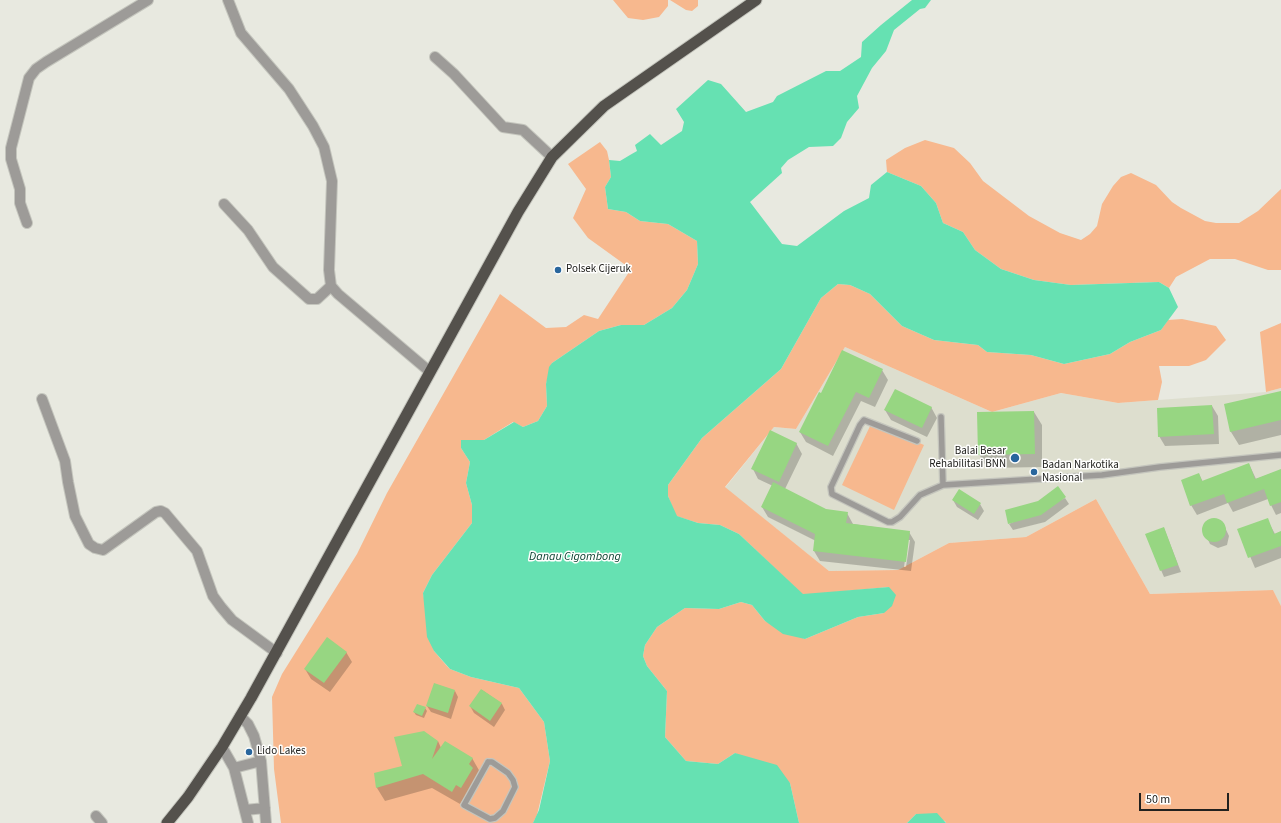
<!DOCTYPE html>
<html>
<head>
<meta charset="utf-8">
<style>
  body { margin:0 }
  #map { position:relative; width:1281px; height:823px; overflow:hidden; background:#e8e9e0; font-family:"Source Sans 3",sans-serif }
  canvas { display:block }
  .scale { position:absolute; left:1139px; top:793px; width:90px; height:18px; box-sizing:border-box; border:2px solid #22221f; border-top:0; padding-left:5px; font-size:12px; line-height:14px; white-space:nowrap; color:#22221f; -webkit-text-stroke:3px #fffffe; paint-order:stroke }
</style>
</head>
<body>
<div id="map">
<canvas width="1281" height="823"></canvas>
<div class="scale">50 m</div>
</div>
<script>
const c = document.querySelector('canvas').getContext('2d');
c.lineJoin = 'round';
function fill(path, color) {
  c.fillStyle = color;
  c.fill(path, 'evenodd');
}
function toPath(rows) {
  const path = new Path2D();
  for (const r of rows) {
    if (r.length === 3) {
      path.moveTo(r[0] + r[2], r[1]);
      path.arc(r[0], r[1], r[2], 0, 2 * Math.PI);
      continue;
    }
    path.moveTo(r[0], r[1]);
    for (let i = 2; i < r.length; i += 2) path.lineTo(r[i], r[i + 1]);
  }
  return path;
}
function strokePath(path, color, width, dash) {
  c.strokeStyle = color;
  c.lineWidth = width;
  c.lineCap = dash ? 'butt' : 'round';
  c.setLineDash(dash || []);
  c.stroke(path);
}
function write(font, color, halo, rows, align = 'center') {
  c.font = font + ' "Source Sans 3",sans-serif';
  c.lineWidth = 3;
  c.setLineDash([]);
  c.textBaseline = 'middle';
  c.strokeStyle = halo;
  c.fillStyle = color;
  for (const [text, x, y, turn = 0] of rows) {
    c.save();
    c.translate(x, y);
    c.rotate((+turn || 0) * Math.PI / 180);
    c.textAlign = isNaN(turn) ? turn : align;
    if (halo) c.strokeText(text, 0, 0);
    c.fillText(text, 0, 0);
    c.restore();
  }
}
const built = toPath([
  [845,347,992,412,1061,393,1118,403,1266,392,1281,388,1281,606,1273,590,1150,594,1096,499,1026,537,949,543,898,570,829,571,725,488,774,427,796,429]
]);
const green = toPath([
  [613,0,668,0,668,6,659,17,643,20,628,18],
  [670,0,698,0,698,6,692,11,686,10],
  [925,140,954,148,970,163,983,181,1029,216,1060,233,1081,240,1090,234,1097,226,1102,204,1113,186,1121,177,1131,173,1156,185,1172,202,1181,208,1205,221,1216,223,1239,223,1258,211,1281,189,1281,270,1268,270,1235,259,1210,259,1176,277,1169,288,1159,282,1071,285,1034,280,1001,269,975,250,963,232,943,223,936,203,921,186,887,172,886,160,905,148],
  [600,142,607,151,609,160,611,177,605,187,608,209,626,212,640,221,668,224,697,241,698,264,687,290,672,308,644,325,621,325,599,331,552,363,546,384,547,406,538,421,523,427,513,422,484,440,461,448,470,462,466,483,472,505,472,523,432,575,423,593,434,651,446,665,450,669,471,677,519,688,544,722,550,761,537,815,533,823,281,823,274,769,272,697,282,674,357,554,387,493,500,294,546,328,566,327,584,315,598,319,631,269,588,238,573,218,586,189,568,164],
  [838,284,850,285,870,294,902,326,934,340,978,345,987,352,1031,355,1064,364,1110,354,1130,342,1161,330,1168,320,1182,319,1216,326,1226,340,1206,360,1189,366,1159,366,1162,382,1158,400,1118,403,1061,393,992,412,845,347,796,429,774,427,725,487,829,571,898,570,949,543,1026,537,1096,499,1150,594,1273,590,1281,606,1281,823,946,823,945,821,916,814,907,823,799,823,790,783,735,753,718,764,686,761,665,737,667,691,647,666,643,656,645,645,657,627,685,608,719,609,741,602,752,605,765,621,805,639,858,617,884,613,889,587,803,595,739,534,720,525,698,523,676,516,668,496,668,485,702,438,781,369,821,298],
  [1281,323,1281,388,1266,392,1260,332],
  [872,422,924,445,894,510,842,485]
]);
const water = toPath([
  [912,0,931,0,925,8,920,9,894,30,886,51,872,68,857,96,859,108,847,122,841,138,833,146,809,147,788,160,781,168,782,173,750,202,782,244,797,246,844,211,869,198,871,185,887,172,921,186,936,203,943,223,963,232,975,250,1001,269,1034,280,1071,285,1159,282,1169,288,1178,307,1161,330,1130,342,1110,354,1064,364,1031,355,987,352,978,345,934,340,902,326,870,294,850,285,838,284,821,298,781,369,702,438,668,485,668,496,677,516,698,523,720,525,739,534,803,594,889,587,896,595,892,606,884,613,858,617,805,639,783,634,765,621,752,605,741,602,719,609,685,608,657,627,645,645,643,656,647,666,667,691,665,737,686,761,718,764,735,753,777,765,790,783,799,823,533,823,539,810,550,761,544,722,519,688,471,677,450,669,434,651,427,637,423,593,432,575,472,523,472,505,466,483,470,462,461,448,461,440,484,440,514,422,523,427,538,421,547,406,546,384,549,367,552,363,599,331,621,325,644,325,672,308,687,290,698,264,697,241,668,224,640,221,626,212,608,209,605,187,611,177,609,160,620,161,630,155,637,151,635,145,650,134,661,145,682,131,684,122,676,109,708,80,721,84,746,112,773,102,777,96,826,71,840,71,861,57,862,42,881,25],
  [937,813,946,823,907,823,916,814]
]);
const shadow = toPath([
  [882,370,888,380,875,407,861,401,833,456,806,442,800,432,821,394],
  [1281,392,1281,435,1239,445,1231,432,1225,405],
  [1212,406,1218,416,1219,444,1165,446,1159,436],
  [931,407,937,418,927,437,891,420,885,410],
  [1034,412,1042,425,1042,467,987,468,979,454],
  [796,443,802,454,785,489,826,510,847,513,853,524,909,532,915,542,911,571,820,561,814,551,816,541,768,517,762,507,773,486,758,479,753,469],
  [908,540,910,540,906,567,904,567],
  [1249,464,1256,479,1281,470,1281,513,1276,515,1268,499,1233,512,1228,503,1197,515,1191,505,1199,474,1203,482],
  [1065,498,1069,504,1045,522,1013,530,1009,524],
  [953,500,980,504,984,511,978,520,957,507],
  [1213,519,1222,521,1229,536,1227,545,1218,548,1210,544,1203,529,1205,522],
  [1267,519,1275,534,1281,532,1281,558,1255,568,1239,530],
  [1164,528,1181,572,1164,577,1146,535],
  [346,652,352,662,330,692,311,679,305,669],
  [482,690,502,704,505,710,494,727,474,713,470,706],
  [455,691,458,697,451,719,431,712,427,706],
  [425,708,427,711,424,718,416,715,414,712],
  [438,741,441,748,472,758,480,772,469,801,464,798,460,804,432,788,385,801,377,788,375,774,404,767]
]);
const building = toPath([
  [842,350,883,369,869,398,856,392,828,446,799,432,819,392,821,393],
  [895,389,932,407,922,428,884,410],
  [1281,391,1281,420,1230,432,1224,404],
  [1212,405,1214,434,1158,437,1157,408],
  [1034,411,1035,454,978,455,977,412],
  [770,430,797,443,779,482,751,469],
  [1249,463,1255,479,1281,469,1281,502,1270,506,1264,489,1227,503,1224,494,1190,506,1181,480,1199,473,1202,481],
  [773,482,826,509,848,512,846,523,910,531,906,562,813,551,815,534,761,507],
  [1058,486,1066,497,1041,515,1008,524,1005,510,1038,501],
  [959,489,981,503,974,514,952,500],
  [1268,518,1274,534,1281,531,1281,546,1248,558,1237,529],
  [1214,530,12],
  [1164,527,1178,565,1160,571,1145,534],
  [327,637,347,652,324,683,304,669],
  [434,683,455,690,448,713,426,706],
  [481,689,502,703,490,721,469,706],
  [417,704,426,707,422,716,413,712],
  [424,731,438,741,432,759,445,741,473,758,469,764,473,768,461,788,456,785,452,792,423,774,376,788,374,773,402,766,394,737]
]);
const service = toPath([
  [941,417,943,485],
  [917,441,864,420,860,425,831,487,832,494,888,522,892,522,900,517,920,495,943,485,1102,475,1160,467,1281,455],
  [488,762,492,762,508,773,513,780,515,787,503,811,495,818,490,819,464,805,488,762]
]);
const minor = toPath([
  [228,0,241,33,289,89,313,126,324,147,332,181,329,270,331,286,338,294,429,371],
  [435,57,454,74,503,127,523,130,552,157],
  [224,204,248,230,273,267,309,299,317,299,331,286],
  [27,223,20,203,20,189,11,159,11,148,29,78,36,69,46,62,148,0],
  [42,399,65,461,68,482,75,516,89,544,95,548,103,550,156,512,161,511,165,513,197,551,213,596,221,607,232,620,277,653],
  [240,716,248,724,254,736,261,761,266,823],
  [222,747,234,768,248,823],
  [234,768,261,761],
  [245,810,265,808],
  [96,816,102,823]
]);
const trunk = toPath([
  [167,823,188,797,222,747,251,698,518,212,552,157,604,106,756,0]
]);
const markers = [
  [558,270,4,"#29669d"],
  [1015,458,5,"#29669d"],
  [1034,472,4,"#29669d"],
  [249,752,4,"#29669d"]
];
const poiNames = [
  ["Polsek Cijeruk",566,270],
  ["Balai Besar",1006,452,"right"],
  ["Rehabilitasi BNN",1006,465,"right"],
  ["Badan Narkotika",1042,466],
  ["Nasional",1042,479],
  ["Lido Lakes",257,752]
];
const waterNames = [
  ["Danau Cigombong",575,557]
];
fill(built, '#dddece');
fill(green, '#f7b88e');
fill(water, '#66e1b2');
fill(shadow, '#0003');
fill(building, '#97d682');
strokePath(service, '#c4c5bd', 8);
strokePath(minor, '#c4c5bd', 12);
strokePath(trunk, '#c4c5bd', 13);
strokePath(service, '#9d9b98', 5.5);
strokePath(minor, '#9d9b98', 10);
strokePath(trunk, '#54514c', 11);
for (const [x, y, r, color] of markers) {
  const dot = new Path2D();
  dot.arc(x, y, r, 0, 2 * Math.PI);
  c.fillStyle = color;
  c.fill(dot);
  strokePath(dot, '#fffffe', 1.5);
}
write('11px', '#22221f', '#fffffe', poiNames, 'left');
write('italic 12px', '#033c2a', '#fffffe', waterNames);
</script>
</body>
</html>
